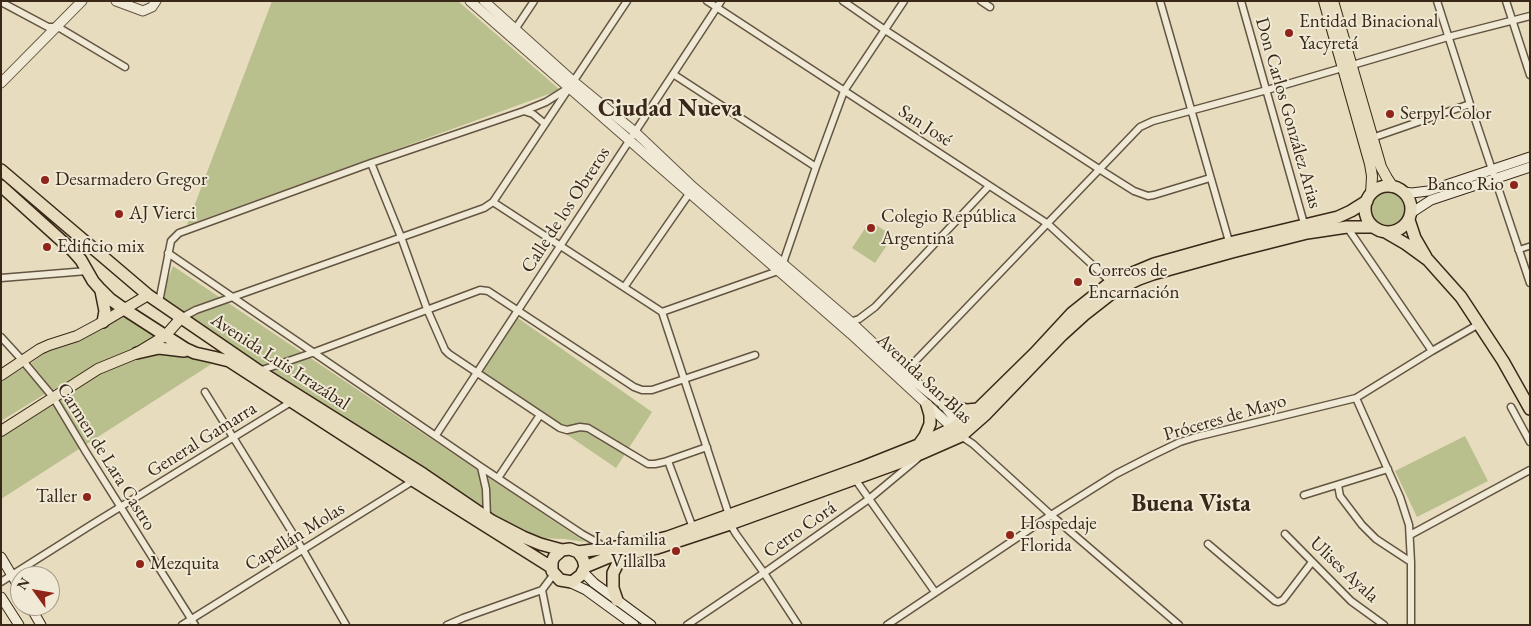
<!DOCTYPE html>
<html>
<head>
<meta charset="utf-8">
<style>
  body { margin:0 }
  #map { position:relative; width:1531px; height:626px; overflow:hidden; background:#e7ddbe; font-family:"EB Garamond",serif }
  canvas { display:block }
  .frame { position:absolute; inset:0; border:2px solid #392718; pointer-events:none }
  .north { position:absolute; left:10px; top:566px; width:50px; height:50px; box-sizing:border-box; background:#efe9d5; border:1px solid #a69b89; border-radius:50%; rotate:302deg; font-size:14px; font-weight:700; line-height:20px; text-align:center; color:#392718 }
  .north::after { content:''; display:block; margin:auto; width:18px; height:22px; background:#8f2418; clip-path:polygon(50% 0,100% 100%,50% 72%,0 100%) }
</style>
</head>
<body>
<div id="map">
<canvas width="1531" height="626"></canvas>
<div class="frame"></div>
<div class="north">N</div>
</div>
<script>
const c = document.querySelector('canvas').getContext('2d');
c.lineJoin = 'round';
function fill(path, color) {
  c.fillStyle = color;
  c.fill(path, 'evenodd');
}
function toPath(rows) {
  const path = new Path2D();
  for (const r of rows) {
    if (r.length === 3) {
      path.moveTo(r[0] + r[2], r[1]);
      path.arc(r[0], r[1], r[2], 0, 2 * Math.PI);
      continue;
    }
    path.moveTo(r[0], r[1]);
    for (let i = 2; i < r.length; i += 2) path.lineTo(r[i], r[i + 1]);
  }
  return path;
}
function strokePath(path, color, width, dash) {
  c.strokeStyle = color;
  c.lineWidth = width;
  c.lineCap = dash ? 'butt' : 'round';
  c.setLineDash(dash || []);
  c.stroke(path);
}
function write(font, color, halo, rows, align = 'center') {
  c.font = font + ' "EB Garamond",serif';
  c.lineWidth = 4;
  c.setLineDash([]);
  c.textBaseline = 'middle';
  c.strokeStyle = halo;
  c.fillStyle = color;
  for (const [text, x, y, turn = 0] of rows) {
    c.save();
    c.translate(x, y);
    c.rotate((+turn || 0) * Math.PI / 180);
    c.textAlign = isNaN(turn) ? turn : align;
    if (halo) c.strokeText(text, 0, 0);
    c.fillText(text, 0, 0);
    c.restore();
  }
}
const green = toPath([
  [272,1,458,1,560,90,187,225],
  [1388,209,19],
  [870,221,893,236,875,263,852,248],
  [173,266,585,542,564,539,537,538,502,520,159,302],
  [125,314,157,335,135,349,97,364,53,390,31,363,47,351,80,339],
  [515,316,652,412,616,468,478,374],
  [149,349,221,358,1,499,1,431,53,397],
  [23,368,45,394,1,421,1,382],
  [1465,436,1488,481,1417,517,1395,471]
]);
const pedestrian = toPath([
  [1518,250,1530,246]
]);
const minor = toPath([
  [707,1,1048,224,1112,283],
  [843,1,885,30,1099,169,1134,191,1148,196,1154,195,1210,178],
  [981,1,990,7],
  [1160,1,1230,245],
  [1241,1,1305,227],
  [1437,1,1470,104,1530,283],
  [1506,1,1530,75],
  [1,2,48,27,58,27,125,67],
  [514,31,534,1],
  [673,74,816,167],
  [524,111,533,114,545,124],
  [1372,138,1470,104],
  [371,163,401,237,427,309,445,350,449,354,560,428,567,430,580,427,588,428,648,464,655,464,664,462,707,447],
  [493,202,662,312,729,515,730,524,736,534,764,573,798,625],
  [1347,227,1432,351],
  [168,253,481,467,582,534,607,548],
  [783,263,816,167,844,91,904,1],
  [1,278,87,271],
  [625,286,691,191],
  [159,302,171,241,179,233,371,163,524,111,546,102,565,90],
  [662,312,778,271],
  [181,318,196,310,484,208,493,202,627,1],
  [847,323,859,319,875,307,989,186],
  [1,337,23,361,53,397,86,452,195,625],
  [259,371,312,353,480,290,488,291,634,387,642,390,652,390,755,355],
  [902,375,1140,127,1153,121,1267,90,1448,37,1530,16],
  [205,392,303,550,346,625],
  [1356,398,1400,497,1409,525,1411,562,1411,625],
  [1511,407,1530,442],
  [436,435,721,1],
  [961,436,973,444,1051,515,1179,625],
  [668,461,693,528],
  [481,467,486,489,487,518],
  [498,478,540,415],
  [855,479,935,592],
  [1338,485,1340,496,1362,525,1376,539,1411,562],
  [1304,495,1388,469],
  [1285,534,1351,601,1384,625],
  [1410,535,1530,470],
  [1208,544,1275,601,1278,602,1283,600,1312,562],
  [1,582,91,525,291,402],
  [542,590,549,625],
  [182,625,416,479],
  [447,625,463,618,542,590,554,574],
  [687,625,764,573,869,499,917,459],
  [887,625,1051,515,1116,474,1153,455,1180,442,1196,437,1356,398,1432,351,1479,324]
]);
const tertiary = toPath([
  [116,1,143,11,152,7,156,1],
  [470,1,851,334,957,432],
  [484,1,573,81,635,132,693,187,851,322,905,373,944,405,962,428],
  [1,83,82,1]
]);
const secondary = toPath([
  [1404,192,1412,193,1428,191,1530,157],
  [1411,213,1431,200,1530,167],
  [1,557,20,589],
  [583,572,594,583,651,625],
  [569,582,586,590,634,625],
  [1,597,19,625],
  [30,606,41,625]
]);
const primary = toPath([
  [1324,1,1370,164,1372,176,1371,194],
  [1333,1,1381,167,1387,178,1393,187],
  [1,375,40,349,49,345,77,336,103,322,148,295],
  [1,431,98,369,137,353,165,336,181,318]
]);
const trunk = toPath([
  [1,170,148,295,259,371,423,474,492,521,523,537,540,544,562,550,570,549,578,552,583,559,585,567,581,575,572,582,560,580,552,571,552,562,554,557,562,550],
  [1388,209,23],
  [1,186,73,251,81,260,93,281,100,289,110,299,124,309,186,349,195,353,213,357,229,361,414,481,551,567],
  [1409,220,1415,238,1426,257],
  [1387,233,1406,244,1428,260,1461,297,1503,361,1530,409],
  [101,291,105,311,103,322],
  [137,353,159,348,184,351],
  [944,405,967,410,978,409],
  [920,443,925,436,930,424,930,415,927,405],
  [578,552,638,544,668,537,860,468,918,445,953,428,978,409,1035,353,1072,313,1111,282,1154,264,1229,243,1338,217,1351,211,1367,201],
  [585,567,609,557,657,548,730,524,904,461,961,436,986,414,1062,335,1084,315,1116,290,1139,279,1153,274,1232,252,1307,233,1347,227,1373,227],
  [617,600,613,588,613,573,618,563,622,558,628,555]
]);
const markers = [
  [1289,33,5,"#8f2418"],
  [1390,114,5,"#8f2418"],
  [45,180,5,"#8f2418"],
  [1514,185,5,"#8f2418"],
  [119,214,5,"#8f2418"],
  [871,228,5,"#8f2418"],
  [47,247,5,"#8f2418"],
  [1078,282,5,"#8f2418"],
  [87,497,5,"#8f2418"],
  [1010,535,5,"#8f2418"],
  [676,551,5,"#8f2418"],
  [140,564,5,"#8f2418"]
];
const poiNames = [
  ["Entidad Binacional",1299,22],
  ["Yacyretá",1299,44],
  ["Serpyl Color",1400,114],
  ["Desarmadero Gregor",55,180],
  ["Banco Rio",1504,185,"right"],
  ["AJ Vierci",129,214],
  ["Colegio República",881,217],
  ["Argentina",881,239],
  ["Edificio mix",57,247],
  ["Correos de",1088,271],
  ["Encarnación",1088,293],
  ["Taller",77,497,"right"],
  ["Hospedaje",1020,524],
  ["Florida",1020,546],
  ["La familia",666,540,"right"],
  ["Villalba",666,562,"right"],
  ["Mezquita",150,564]
];
const streetNames = [
  ["Don Carlos González Arias",1288,113,74],
  ["San José",925,126,33],
  ["Calle de los Obreros",566,210,-57],
  ["Avenida Luis Irrazábal",280,362,33],
  ["Avenida San Blas",924,379,43],
  ["Próceres de Mayo",1225,418,-16],
  ["General Gamarra",202,440,-32],
  ["Carmen de Lara Castro",106,457,58],
  ["Cerro Corá",800,530,-35],
  ["Capellán Molas",295,537,-32],
  ["Ulises Ayala",1344,570,43]
];
const districtNames = [
  ["Ciudad Nueva",670,109],
  ["Buena Vista",1191,504]
];
fill(green, '#babf8e');
strokePath(pedestrian, '#645442', 8);
strokePath(minor, '#645442', 9);
strokePath(tertiary, '#645442', 11);
strokePath(secondary, '#392718', 11);
strokePath(primary, '#392718', 12);
strokePath(trunk, '#392718', 14);
strokePath(pedestrian, '#efe9d5', 5);
strokePath(minor, '#efe9d5', 6);
strokePath(tertiary, '#efe9d5', 9);
strokePath(secondary, '#efe9d5', 9);
strokePath(primary, '#e7ddbe', 10);
strokePath(trunk, '#e7ddbe', 11);
for (const [x, y, r, color] of markers) {
  const dot = new Path2D();
  dot.arc(x, y, r, 0, 2 * Math.PI);
  c.fillStyle = color;
  c.fill(dot);
  strokePath(dot, '#efe9d5', 2);
}
write('19px', '#392718', '#efe9d5', poiNames, 'left');
write('19px', '#392718', '#efe9d5', streetNames);
write('bold 24px', '#392718', '#efe9d5', districtNames);
</script>
</body>
</html>
